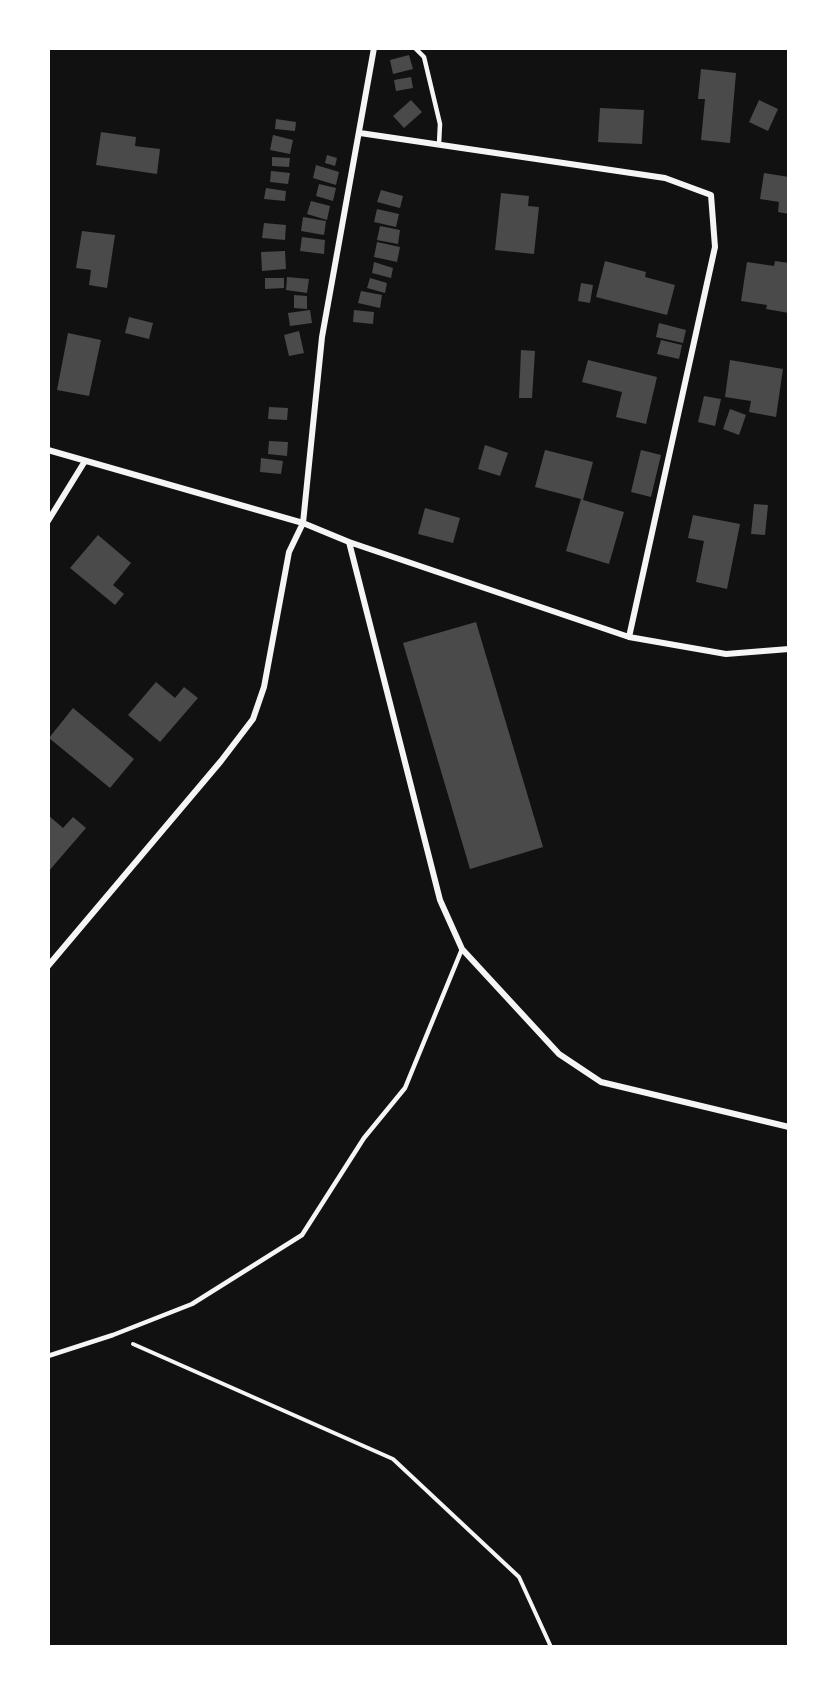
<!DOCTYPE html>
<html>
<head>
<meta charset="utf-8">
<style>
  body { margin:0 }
  #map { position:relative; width:837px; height:1695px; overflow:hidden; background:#111; font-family:Rubik,sans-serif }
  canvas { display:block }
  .frame { position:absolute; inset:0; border:50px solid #fff; pointer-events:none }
</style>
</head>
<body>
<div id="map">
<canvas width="837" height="1695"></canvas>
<div class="frame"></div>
</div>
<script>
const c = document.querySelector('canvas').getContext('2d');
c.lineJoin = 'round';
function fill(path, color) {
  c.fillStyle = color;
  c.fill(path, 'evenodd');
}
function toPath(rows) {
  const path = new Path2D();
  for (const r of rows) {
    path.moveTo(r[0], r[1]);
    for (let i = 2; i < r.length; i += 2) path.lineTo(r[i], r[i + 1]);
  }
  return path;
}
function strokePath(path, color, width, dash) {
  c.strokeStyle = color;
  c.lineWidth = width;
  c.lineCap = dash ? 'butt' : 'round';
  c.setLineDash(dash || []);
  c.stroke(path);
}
const building = toPath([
  [409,55,413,69,393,74,390,60],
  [701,69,736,73,730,143,701,140,705,99,698,99],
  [411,77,413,88,396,91,394,80],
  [411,100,422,112,404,128,393,116],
  [759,100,778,109,768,131,749,122],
  [600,108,644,110,642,144,598,142],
  [276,119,296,122,295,131,275,129],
  [101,132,136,137,135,146,160,149,157,174,96,165],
  [273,135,293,140,290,154,270,150],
  [327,155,337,158,335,166,325,163],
  [272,157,290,158,289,167,272,166],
  [316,165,339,172,336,185,313,178],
  [271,171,290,173,288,184,270,182],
  [764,173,789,177,789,214,778,212,779,202,760,199],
  [319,184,336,188,333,201,316,196],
  [266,188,286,191,285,201,264,199],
  [381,190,403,196,400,208,377,202],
  [501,193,529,196,528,206,539,207,534,254,495,250],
  [311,201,330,206,327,220,307,214],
  [377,209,399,214,396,227,374,222],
  [303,217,326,221,324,235,301,231],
  [264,223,286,225,285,240,262,238],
  [380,226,400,230,398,244,377,240],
  [82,231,115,235,107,288,89,285,91,270,76,268],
  [302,237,325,240,324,254,300,251],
  [377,242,400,247,397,262,374,257],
  [285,251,286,269,262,271,261,252],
  [605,261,646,272,645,277,675,285,667,315,596,297],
  [775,261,789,263,789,313,766,309,767,305,741,301,747,262,774,266],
  [374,262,393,268,391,278,372,273],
  [287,277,309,279,307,293,286,290],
  [265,278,284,278,284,288,265,289],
  [370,278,387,283,385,293,367,288],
  [581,283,593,285,590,303,578,301],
  [361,291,382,295,380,308,358,303],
  [294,295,307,296,307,309,294,308],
  [310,310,312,323,290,326,288,313],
  [354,310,374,312,373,324,353,322],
  [129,317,153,323,149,339,125,333],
  [659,323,686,330,683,343,656,337],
  [299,331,304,353,289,356,284,335],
  [68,333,101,340,89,396,57,390],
  [661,340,682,345,679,359,657,354],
  [521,350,535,351,532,398,519,398],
  [588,360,657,377,646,424,616,417,622,392,582,382],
  [730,360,783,369,776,417,749,412,751,401,725,397],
  [704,396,721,399,715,426,698,422],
  [269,407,288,408,287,420,268,419],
  [730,409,746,415,739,435,723,429],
  [269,441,288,442,287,456,268,454],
  [485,445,508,453,500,476,478,469],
  [545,450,593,462,583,500,624,512,609,564,566,551,581,499,535,487],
  [641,450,661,455,651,497,631,492],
  [261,458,283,461,281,474,260,472],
  [754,504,768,505,765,535,751,534],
  [425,508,460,518,453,543,418,534],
  [693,515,740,524,727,589,696,582,704,541,688,538],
  [98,535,131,563,113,585,124,594,115,605,70,568],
  [476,622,543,847,470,869,403,643],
  [156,682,175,698,184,687,198,698,160,742,128,715],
  [73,708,134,759,110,788,49,738],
  [48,815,63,828,73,817,86,828,48,872]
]);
const path = toPath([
  [133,1344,393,1459,519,1577,551,1647]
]);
const service = toPath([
  [415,48,424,57,440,124,439,144],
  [48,1356,113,1335,192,1304,302,1235,364,1138,405,1088,462,949]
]);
const minor = toPath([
  [360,133,665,178,711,195,715,247,629,637],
  [48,450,303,523,349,542,629,637,726,654,789,649],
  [48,521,85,461],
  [349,542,440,900,462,949,559,1054,601,1082,789,1127],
  [48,966,221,761,253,719,264,687,289,552,303,523,322,337,374,48]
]);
fill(building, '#4a4a4a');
strokePath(path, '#f5f5f5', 4);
strokePath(service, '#f5f5f5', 4.5);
strokePath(minor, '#f5f5f5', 6);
</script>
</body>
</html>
